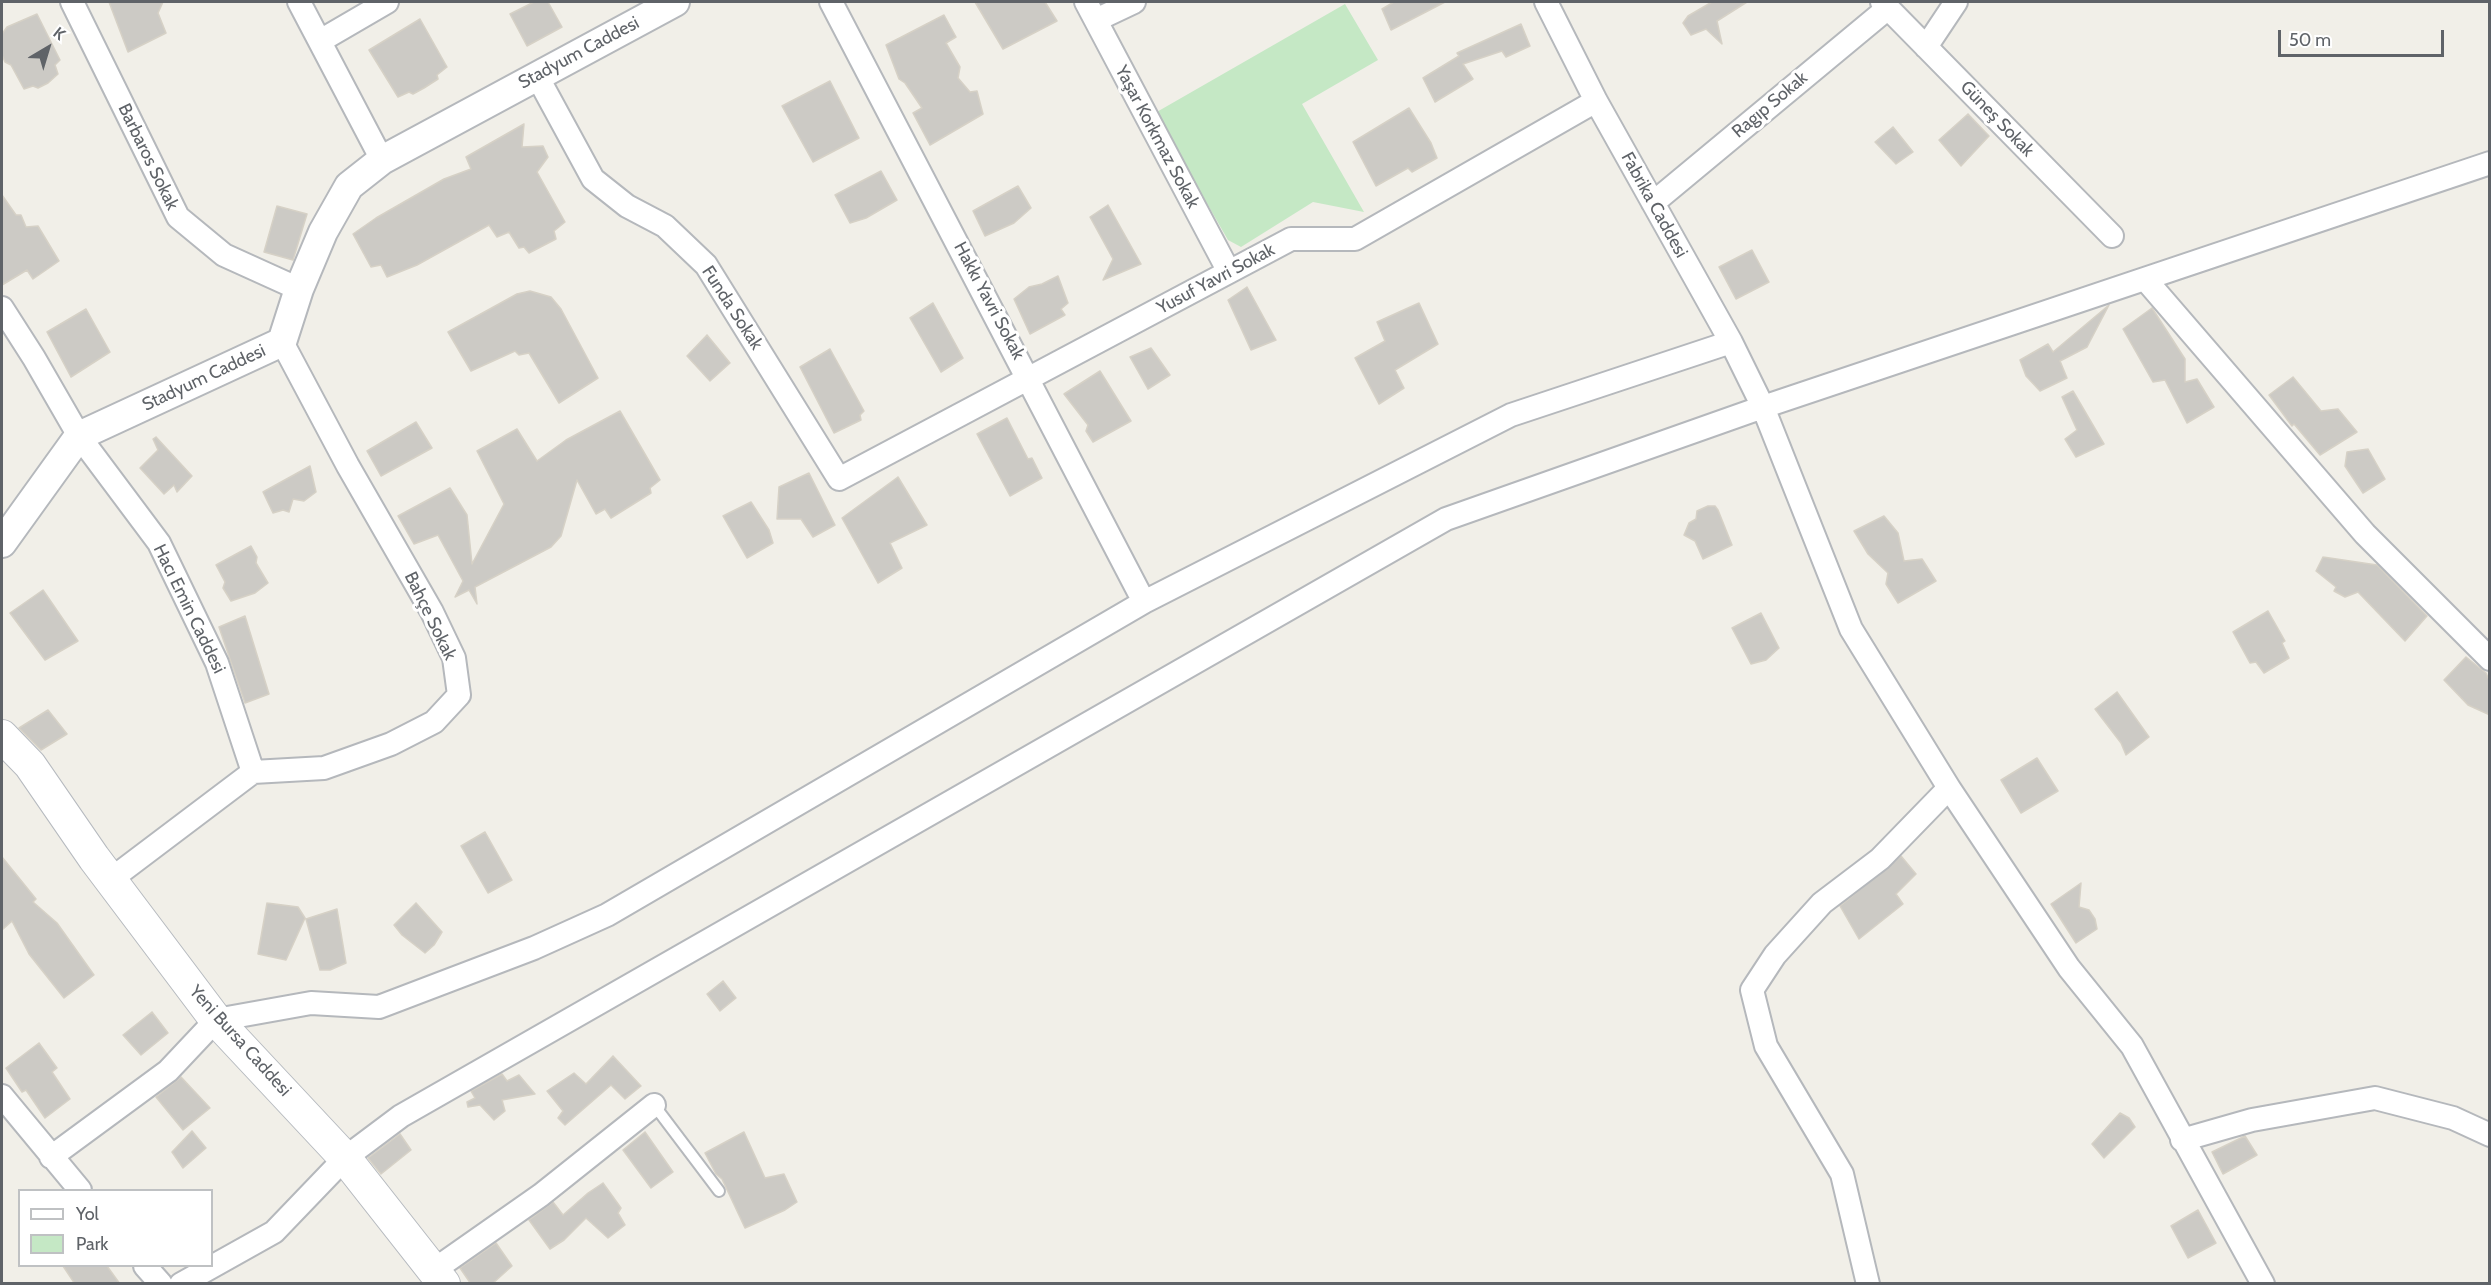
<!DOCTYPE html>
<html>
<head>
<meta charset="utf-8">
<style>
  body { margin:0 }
  #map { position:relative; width:2491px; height:1285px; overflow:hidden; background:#f1efe8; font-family:Cabin,sans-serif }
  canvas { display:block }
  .frame { position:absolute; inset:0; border:3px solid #5f6368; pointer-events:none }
  .legend { position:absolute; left:18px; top:1189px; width:195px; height:78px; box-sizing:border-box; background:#fff; border:2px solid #bfc1c3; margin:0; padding:8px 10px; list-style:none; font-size:18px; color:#5f6368 }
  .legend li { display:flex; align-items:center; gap:12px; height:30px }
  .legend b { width:30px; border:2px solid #bfc1c3 }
  .north { position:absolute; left:18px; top:18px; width:60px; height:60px; -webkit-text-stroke:4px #fff; paint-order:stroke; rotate:38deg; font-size:16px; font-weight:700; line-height:24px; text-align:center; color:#5f6368 }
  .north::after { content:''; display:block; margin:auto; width:21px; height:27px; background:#5f6368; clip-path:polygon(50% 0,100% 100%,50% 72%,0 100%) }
  .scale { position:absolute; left:2278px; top:30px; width:166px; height:27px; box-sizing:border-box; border:3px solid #5f6368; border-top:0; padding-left:8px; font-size:18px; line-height:21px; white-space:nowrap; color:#5f6368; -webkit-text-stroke:4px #fff; paint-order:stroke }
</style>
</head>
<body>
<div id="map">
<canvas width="2491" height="1285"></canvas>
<div class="frame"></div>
<ul class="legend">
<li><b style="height:8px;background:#fff"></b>Yol</li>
<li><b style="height:16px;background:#c5e8c5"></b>Park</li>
</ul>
<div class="north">K</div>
<div class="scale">50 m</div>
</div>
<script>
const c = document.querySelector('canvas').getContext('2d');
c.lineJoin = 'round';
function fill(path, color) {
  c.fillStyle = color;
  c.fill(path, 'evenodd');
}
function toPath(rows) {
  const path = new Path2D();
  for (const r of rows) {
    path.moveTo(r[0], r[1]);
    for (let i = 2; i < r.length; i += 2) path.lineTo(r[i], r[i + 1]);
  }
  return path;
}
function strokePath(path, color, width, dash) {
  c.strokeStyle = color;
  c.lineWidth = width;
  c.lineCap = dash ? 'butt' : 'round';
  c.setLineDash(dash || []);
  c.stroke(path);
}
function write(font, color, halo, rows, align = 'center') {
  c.font = font + ' Cabin,sans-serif';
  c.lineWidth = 6;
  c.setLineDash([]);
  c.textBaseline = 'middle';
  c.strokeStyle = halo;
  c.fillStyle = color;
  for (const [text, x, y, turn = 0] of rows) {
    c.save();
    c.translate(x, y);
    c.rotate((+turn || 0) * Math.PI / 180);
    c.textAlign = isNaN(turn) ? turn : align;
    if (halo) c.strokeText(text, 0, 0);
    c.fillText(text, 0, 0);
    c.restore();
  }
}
const green = toPath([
  [1345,4,1378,60,1302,104,1364,212,1313,202,1241,247,1228,240,1155,113]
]);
const building = toPath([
  [109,2,163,2,158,13,166,33,128,52,109,2],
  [534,2,548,2,562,27,527,46,510,14,534,2],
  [975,2,1045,2,1057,21,1003,49,975,2],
  [1394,2,1445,2,1391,30,1382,9,1394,2],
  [1712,2,1747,2,1717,21,1722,44,1706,29,1691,35,1683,23,1688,16,1712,2],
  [37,14,60,60,55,65,58,74,48,83,38,88,33,86,24,89,11,65,5,62,2,55,2,34,7,27,37,14],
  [944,15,956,37,946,43,960,67,958,78,970,92,977,91,983,114,930,145,913,113,922,108,905,83,899,79,886,45,944,15],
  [420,19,447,67,437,75,438,79,424,88,413,94,409,92,398,97,369,50,420,19],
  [1521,24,1530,46,1506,57,1502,51,1463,64,1473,79,1435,102,1423,78,1459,56,1457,53,1521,24],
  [830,81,859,138,813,162,782,106,830,81],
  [1409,108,1431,143,1437,158,1412,172,1408,168,1376,186,1353,142,1409,108],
  [1968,114,1989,136,1961,166,1939,140,1968,114],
  [524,124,522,147,543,146,548,157,537,172,565,222,554,231,556,239,529,253,524,247,519,248,509,232,497,237,489,225,417,265,387,277,381,265,371,267,353,234,376,218,444,179,471,169,466,157,524,124],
  [1893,127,1913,152,1896,164,1875,142,1893,127],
  [881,171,897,200,866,218,850,223,835,195,881,171],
  [1018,186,1031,208,1014,223,985,236,973,211,1018,186],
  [2,195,16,215,21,215,26,227,38,226,59,261,33,279,27,270,2,285,2,195],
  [1108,205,1141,264,1103,280,1113,259,1090,217,1108,205],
  [277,206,307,214,293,260,264,252,277,206],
  [1752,250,1769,282,1736,299,1719,267,1752,250],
  [1058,276,1068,303,1061,309,1065,315,1030,334,1014,299,1029,287,1042,284,1058,276],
  [1247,287,1276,340,1251,350,1228,300,1247,287],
  [530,291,551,297,561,309,598,378,559,403,529,353,519,355,515,351,471,371,448,332,517,294,530,291],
  [933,303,963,358,941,372,910,318,933,303],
  [1419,303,1438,344,1395,370,1404,388,1379,404,1355,358,1385,341,1377,322,1419,303],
  [2109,305,2087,347,2060,361,2067,378,2040,391,2026,376,2020,360,2048,344,2053,352,2109,305],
  [2152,308,2185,359,2185,382,2197,379,2214,407,2187,423,2165,380,2153,382,2123,329,2152,308],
  [86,309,110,352,71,377,47,332,86,309],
  [707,335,730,363,710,381,687,356,707,335],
  [1151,348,1170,375,1148,389,1130,357,1151,348],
  [830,349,864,411,860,415,861,420,834,433,800,367,830,349],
  [1100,371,1131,421,1093,442,1086,431,1088,425,1064,394,1100,371],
  [2293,377,2321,411,2338,409,2357,432,2320,455,2294,424,2292,426,2269,395,2293,377],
  [2073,391,2104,444,2076,457,2065,439,2077,430,2062,397,2073,391],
  [620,411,660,480,650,488,651,493,611,518,605,509,596,514,577,480,561,536,551,547,475,587,477,604,469,590,455,597,463,581,438,535,414,544,398,516,450,488,467,515,472,564,504,504,477,451,517,429,537,461,566,440,620,411],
  [1007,418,1028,459,1032,458,1042,478,1010,496,977,434,1007,418],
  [416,422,432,448,381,476,367,451,416,422],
  [156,437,192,476,177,492,174,485,164,494,140,468,158,450,153,439,156,437],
  [2368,449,2385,479,2363,493,2345,466,2347,452,2368,449],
  [310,466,316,492,304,501,293,499,289,512,283,510,273,513,263,492,310,466],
  [809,473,835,525,813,537,801,519,777,519,779,487,809,473],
  [898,477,927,525,890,543,902,568,878,583,842,518,898,477],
  [751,502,769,530,773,543,747,558,723,516,751,502],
  [1708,506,1715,506,1718,510,1732,545,1703,559,1695,541,1684,535,1689,523,1696,519,1697,511,1708,506],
  [1884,516,1898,533,1904,561,1922,559,1936,581,1898,603,1886,584,1888,573,1868,554,1854,531,1884,516],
  [251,546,257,557,256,563,268,583,255,593,231,601,223,588,225,582,216,565,251,546],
  [2323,557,2377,565,2427,616,2405,641,2358,592,2345,597,2334,591,2336,587,2316,571,2323,557],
  [43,590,78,641,45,660,10,613,43,590],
  [2268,611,2285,641,2282,643,2289,658,2264,673,2256,662,2250,663,2233,632,2268,611],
  [1761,613,1779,648,1766,660,1751,664,1732,628,1761,613],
  [245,616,269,694,245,703,219,627,245,616],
  [2466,657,2486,673,2490,682,2490,715,2468,705,2444,680,2466,657],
  [2117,692,2149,737,2126,755,2121,743,2095,709,2117,692],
  [48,710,67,734,41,750,19,728,48,710],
  [2037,758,2058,791,2021,813,2001,780,2037,758],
  [485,832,512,880,488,893,461,846,485,832],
  [1901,856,1916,874,1896,894,1903,904,1859,939,1840,906,1901,856],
  [2,857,36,899,33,902,57,923,94,975,64,998,29,954,12,921,2,930,2,857],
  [2081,883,2079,907,2089,910,2095,919,2097,929,2076,943,2051,904,2081,883],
  [267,903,298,907,305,918,286,960,258,954,267,903],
  [416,903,442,932,434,945,425,953,402,935,394,925,416,903],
  [337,909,346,963,330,970,320,970,306,919,337,909],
  [723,981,736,998,720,1011,707,994,723,981],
  [152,1012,168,1033,141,1055,123,1035,152,1012],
  [39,1043,57,1068,52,1072,70,1099,45,1118,26,1090,22,1092,6,1068,39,1043],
  [613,1056,641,1086,625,1099,611,1085,565,1125,558,1118,563,1111,547,1091,574,1073,586,1084,613,1056],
  [502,1074,507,1081,519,1075,535,1094,502,1100,505,1111,494,1120,480,1105,468,1107,467,1102,475,1098,471,1091,502,1074],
  [181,1077,210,1108,183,1130,156,1097,181,1077],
  [2120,1113,2129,1118,2135,1127,2104,1158,2092,1144,2120,1113],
  [192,1131,206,1148,183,1168,172,1152,192,1131],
  [645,1132,673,1172,651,1188,623,1150,645,1132],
  [744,1132,765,1178,784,1174,797,1202,785,1210,745,1228,722,1179,716,1174,705,1153,744,1132],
  [400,1134,411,1150,381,1174,368,1158,400,1134],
  [2245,1136,2257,1155,2223,1174,2212,1152,2245,1136],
  [603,1183,621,1208,618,1213,625,1225,608,1238,586,1218,564,1240,550,1249,529,1220,553,1202,563,1215,588,1193,603,1183],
  [2198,1210,2216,1243,2188,1258,2171,1226,2198,1210],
  [496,1243,512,1266,492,1284,471,1284,460,1268,496,1243],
  [63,1266,107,1266,120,1284,75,1284,63,1266]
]);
const service = toPath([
  [654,1105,719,1191]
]);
const minor = toPath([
  [72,2,178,217,224,255,299,289],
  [299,2,382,160],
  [831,2,1144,602],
  [1086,2,1229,272],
  [1546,2,1596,101,1731,342,1763,407,1851,629,1949,788,2069,968,2132,1046,2263,1284],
  [1882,2,2112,236],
  [1096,20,1134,2],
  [320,41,387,2],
  [1926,47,1956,2],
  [537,76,593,179,627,206,665,226,706,265,839,479,1291,239,1355,239,1596,101],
  [1653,203,1888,8],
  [2145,279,2365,534,2490,659],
  [2,308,34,358,79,436,159,543,217,663,253,772,110,880],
  [253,772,324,768,391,744,434,722,459,695,454,658,432,612,348,466,282,342],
  [2,1096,80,1190],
  [2182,1140,2252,1120,2375,1098,2453,1118,2490,1135],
  [51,1157,168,1071,216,1020,311,1003,379,1007,534,948,607,915,1144,602,1511,415,1731,342],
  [145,1266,161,1284],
  [434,1270,541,1195,654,1105],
  [181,1284,274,1232,345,1158,401,1116,1446,519,1763,407,2490,163],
  [1868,1284,1842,1174,1766,1046,1752,990,1775,955,1822,903,1880,859,1949,788]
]);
const tertiary = toPath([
  [2,543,79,436,282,342,299,289,323,232,349,186,382,160,675,2]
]);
const secondary = toPath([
  [2,736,30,765,94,858,216,1020,345,1158,444,1284]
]);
const streetNames = [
  ["Stadyum Caddesi",579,53,-28],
  ["Ragıp Sokak",1770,105,-40],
  ["Güneş Sokak",1997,119,46],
  ["Yaşar Korkmaz Sokak",1157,137,62],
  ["Barbaros Sokak",148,157,64],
  ["Fabrika Caddesi",1654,205,61],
  ["Yusuf Yavri Sokak",1216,279,-28],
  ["Hakkı Yavri Sokak",989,301,62],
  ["Funda Sokak",732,308,57],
  ["Stadyum Caddesi",204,378,-25],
  ["Hacı Emin Caddesi",189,609,64],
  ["Bahçe Sokak",430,616,64],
  ["Yeni Bursa Caddesi",240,1041,48]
];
fill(green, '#c5e8c5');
fill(building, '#cccac5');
strokePath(building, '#d6d1c6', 1.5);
strokePath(service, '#b5b8bc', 14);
strokePath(minor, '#b5b8bc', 26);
strokePath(tertiary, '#b5b8bc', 32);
strokePath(secondary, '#b6babf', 34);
strokePath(service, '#fff', 10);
strokePath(minor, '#fff', 22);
strokePath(tertiary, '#fff', 28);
strokePath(secondary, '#fff', 32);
write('18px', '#5f6368', '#fff', streetNames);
</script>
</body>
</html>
